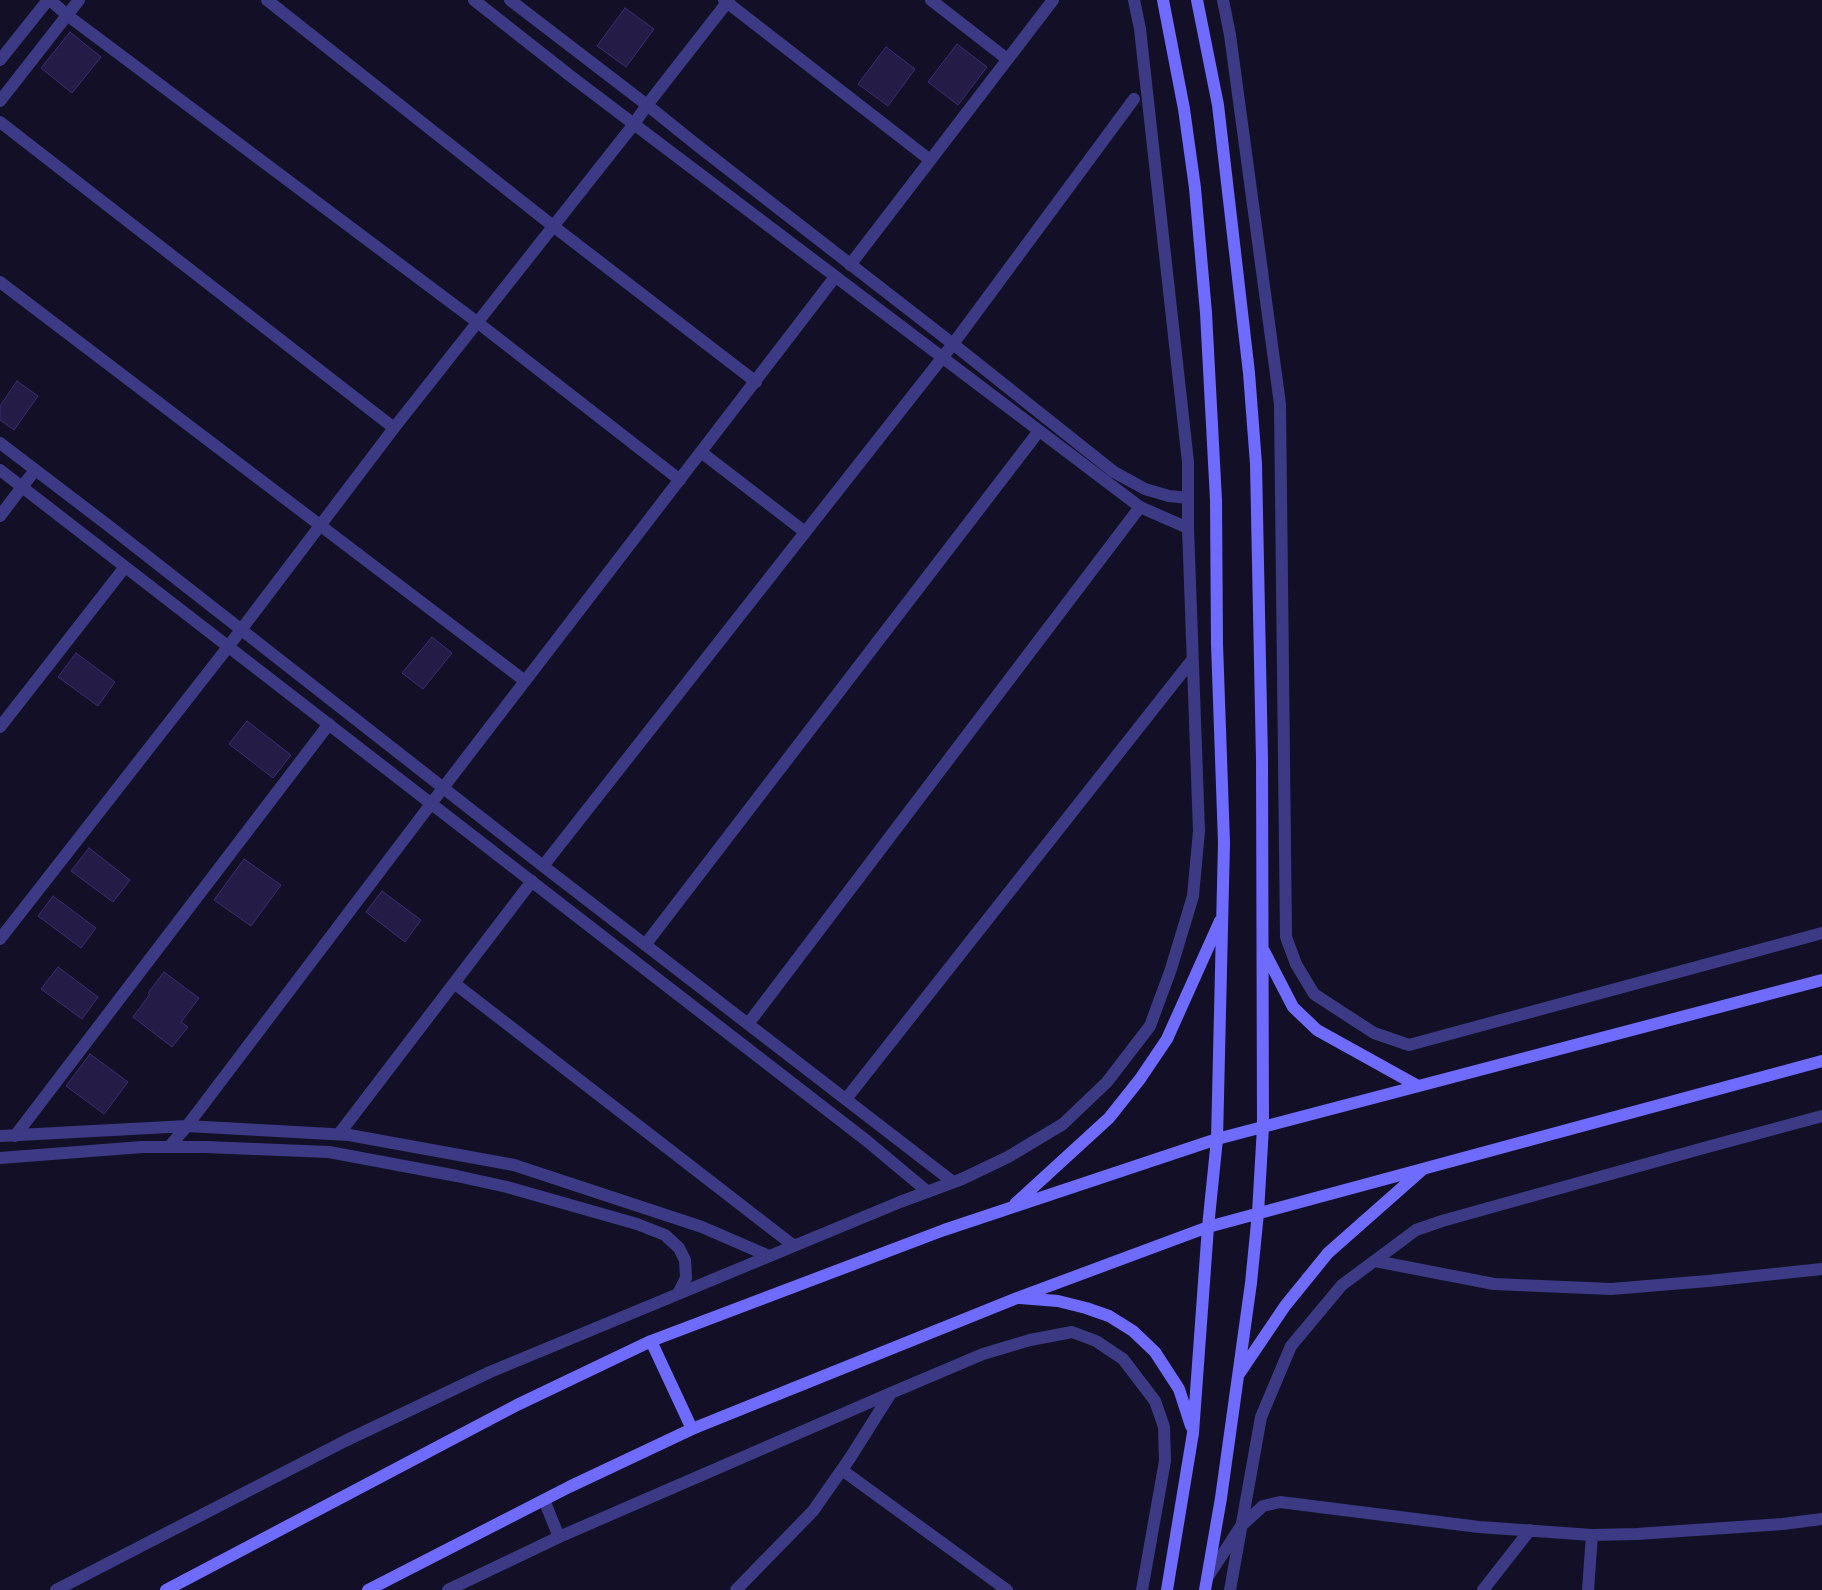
<!DOCTYPE html>
<html>
<head>
<meta charset="utf-8">
<style>
  body { margin:0 }
  canvas { display:block; background:#130f26 }
</style>
</head>
<body>
<canvas width="1822" height="1590"></canvas>
<script>
const c = document.querySelector('canvas').getContext('2d');
c.lineJoin = 'round';
function fill(path, color) {
  c.fillStyle = color;
  c.fill(path, 'evenodd');
}
function toPath(rows) {
  const path = new Path2D();
  for (const r of rows) {
    path.moveTo(r[0], r[1]);
    for (let i = 2; i < r.length; i += 2) path.lineTo(r[i], r[i + 1]);
  }
  return path;
}
function strokePath(path, color, width, dash) {
  c.strokeStyle = color;
  c.lineWidth = width;
  c.lineCap = dash ? 'butt' : 'round';
  c.setLineDash(dash || []);
  c.stroke(path);
}
const building = toPath([
  [625,8,654,29,626,67,597,46,625,8],
  [70,32,101,57,72,93,41,68,70,32],
  [957,44,987,67,958,105,928,82,957,44],
  [886,47,915,69,888,106,858,84,886,47],
  [17,381,38,396,14,430,0,420,0,406,17,381],
  [432,637,452,653,423,689,402,673,432,637],
  [76,653,115,682,98,706,58,677,76,653],
  [247,721,291,755,273,778,229,744,247,721],
  [89,848,130,880,113,902,71,871,89,848],
  [244,859,281,885,251,926,214,900,244,859],
  [382,891,421,920,405,942,366,912,382,891],
  [53,896,96,928,81,948,38,916,53,896],
  [58,967,98,997,82,1019,41,989,58,967],
  [164,972,199,998,181,1022,188,1027,172,1047,133,1017,150,994,148,993,164,972],
  [90,1054,128,1082,104,1114,66,1086,90,1054]
]);
const street = toPath([
  [50,0,67,15,477,322,680,480],
  [267,0,553,226,756,382],
  [474,0,573,78,1140,507,1188,528],
  [510,0,647,105,698,146,953,344,1114,472,1145,489,1169,496,1188,498],
  [724,0,930,160],
  [931,0,1007,59],
  [1223,0,1230,35,1280,404,1286,937,1296,964,1314,994,1374,1033,1409,1045,1822,933],
  [0,60,48,0],
  [0,101,79,0],
  [0,122,394,428],
  [850,265,1053,0],
  [0,282,525,681],
  [0,443,105,523,543,866,953,1182],
  [701,452,805,532],
  [0,470,867,1141,928,1192],
  [0,516,35,470],
  [0,727,125,567],
  [543,866,953,344,1134,99],
  [0,939,228,647,394,428,634,124,647,105,729,0],
  [645,945,1039,431],
  [454,983,794,1246],
  [748,1024,1140,507],
  [846,1099,1192,660],
  [339,1134,532,881],
  [0,1136,187,1126,349,1135,514,1165,702,1227,769,1256],
  [15,1136,329,724],
  [169,1147,187,1126,443,788,835,277],
  [0,1158,142,1147,205,1147,329,1152,457,1176,507,1187,637,1224,665,1235,679,1248,685,1260,686,1278,678,1294],
  [1375,1261,1494,1284,1611,1289,1708,1281,1822,1269],
  [842,1470,1007,1590],
  [544,1500,559,1537],
  [1207,1578,1241,1526,1263,1506,1280,1502,1479,1527,1592,1535,1637,1534,1783,1524,1822,1519],
  [56,1590,345,1441,490,1372,900,1202,962,1179,1008,1157,1063,1124,1107,1082,1150,1026,1171,969,1193,896,1199,831,1188,528,1188,462,1140,29,1134,0],
  [448,1590,559,1537,891,1393,983,1354,1030,1340,1072,1332,1096,1341,1123,1359,1155,1401,1164,1427,1165,1461,1142,1590],
  [736,1590,813,1511,850,1458,891,1393],
  [1230,1590,1261,1417,1291,1346,1342,1285,1416,1230,1442,1221,1700,1149,1822,1116],
  [1483,1590,1530,1530],
  [1588,1590,1592,1535]
]);
const secondary = toPath([
  [1163,0,1184,109,1195,188,1206,313,1216,500,1217,644,1224,843,1217,1139,1208,1227,1193,1433,1167,1590],
  [1197,0,1218,105,1249,373,1256,464,1262,760,1263,1127,1258,1213,1251,1283,1221,1498,1205,1590],
  [1264,951,1293,1007,1317,1030,1418,1086],
  [1015,1204,1109,1118,1140,1079,1167,1039,1220,921],
  [1020,1298,1058,1301,1086,1308,1109,1316,1133,1331,1155,1352,1179,1389,1191,1426],
  [651,1341,692,1429],
  [1239,1374,1285,1306,1328,1253,1422,1170],
  [166,1590,517,1405,651,1341,944,1230,1217,1139,1822,980],
  [368,1590,569,1487,692,1429,1017,1298,1208,1227,1822,1061]
]);
fill(building, '#241b47');
strokePath(building, '#3b2d73', 1);
strokePath(street, '#3d3a85', 12);
strokePath(secondary, '#6f6bff', 12);
</script>
</body>
</html>
